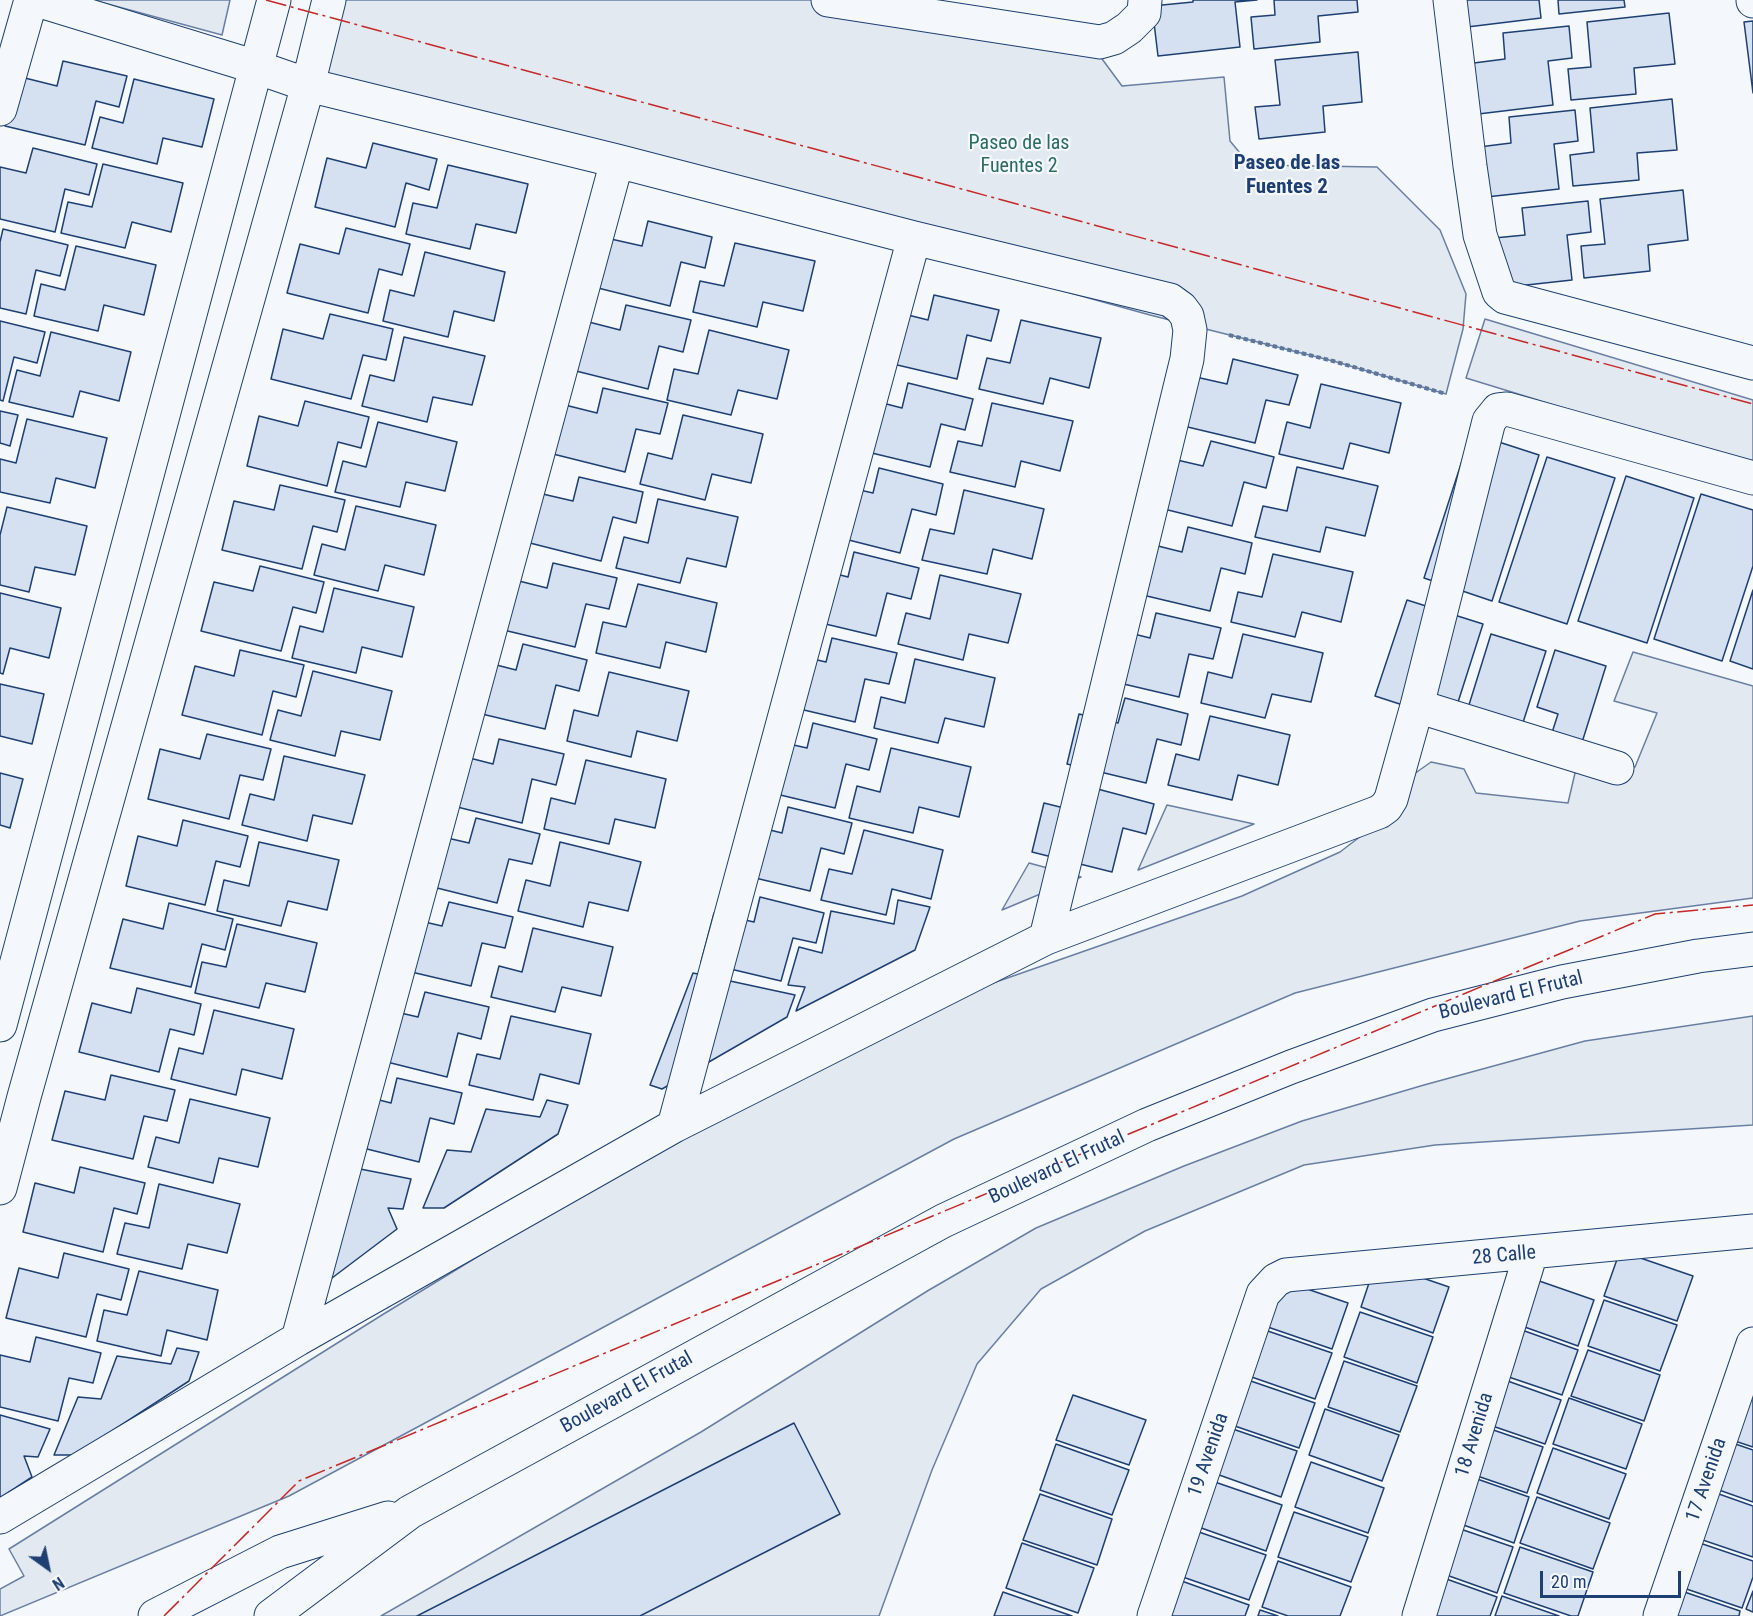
<!DOCTYPE html>
<html>
<head>
<meta charset="utf-8">
<style>
  body { margin:0 }
  #map { position:relative; width:1753px; height:1616px; overflow:hidden; background:#f4f7fb; font-family:"Roboto Condensed",sans-serif }
  canvas { display:block }
  .north { position:absolute; left:18px; top:1538px; width:60px; height:60px; -webkit-text-stroke:4px #f4f7fb; paint-order:stroke; rotate:147deg; font-size:16px; font-weight:700; line-height:24px; text-align:center; color:#1d3f73 }
  .north::after { content:''; display:block; margin:auto; width:21px; height:27px; background:#1d3f73; clip-path:polygon(50% 0,100% 100%,50% 72%,0 100%) }
  .scale { position:absolute; left:1540px; top:1571px; width:141px; height:27px; box-sizing:border-box; border:3px solid #1d3f73; border-top:0; padding-left:8px; font-size:18px; line-height:21px; white-space:nowrap; color:#1d3f73; -webkit-text-stroke:4px #f4f7fb; paint-order:stroke }
</style>
</head>
<body>
<div id="map">
<canvas width="1753" height="1616"></canvas>
<div class="north">N</div>
<div class="scale">20 m</div>
</div>
<script>
const c = document.querySelector('canvas').getContext('2d');
c.lineJoin = 'round';
function fill(path, color) {
  c.fillStyle = color;
  c.fill(path, 'evenodd');
}
function toPath(rows) {
  const path = new Path2D();
  for (const r of rows) {
    path.moveTo(r[0], r[1]);
    for (let i = 2; i < r.length; i += 2) path.lineTo(r[i], r[i + 1]);
  }
  return path;
}
function strokePath(path, color, width, dash) {
  c.strokeStyle = color;
  c.lineWidth = width;
  c.lineCap = dash ? 'butt' : 'round';
  c.setLineDash(dash || []);
  c.stroke(path);
}
function write(font, color, halo, rows, align = 'center') {
  c.font = font + ' "Roboto Condensed",sans-serif';
  c.lineWidth = 4.5;
  c.setLineDash([]);
  c.textBaseline = 'middle';
  c.strokeStyle = halo;
  c.fillStyle = color;
  for (const [text, x, y, turn = 0] of rows) {
    c.save();
    c.translate(x, y);
    c.rotate((+turn || 0) * Math.PI / 180);
    c.textAlign = isNaN(turn) ? turn : align;
    if (halo) c.strokeText(text, 0, 0);
    c.fillText(text, 0, 0);
    c.restore();
  }
}
const green = toPath([
  [93,0,230,0,222,35,93,0],
  [331,0,847,0,1094,48,1122,86,1224,77,1230,141,1250,165,1377,167,1440,230,1466,294,1463,329,1446,394,1333,361,1150,315,854,233,311,89,331,0],
  [1485,319,1753,400,1753,466,1466,378,1485,319],
  [1633,652,1753,686,1753,898,1580,921,1295,993,954,1139,289,1496,0,1616,0,1589,24,1576,9,1549,382,1315,634,1161,973,990,1242,896,1340,852,1382,820,1400,784,1431,762,1464,769,1476,793,1568,803,1579,756,1635,767,1657,713,1614,701,1633,652],
  [1167,805,1254,824,1138,870,1167,805],
  [1029,863,1081,877,1002,910,1029,863],
  [1753,1016,1753,1125,1435,1145,1304,1165,1145,1231,1041,1289,977,1364,932,1470,879,1616,381,1616,701,1432,929,1290,1036,1228,1184,1166,1302,1121,1424,1085,1585,1041,1753,1016]
]);
const building = toPath([
  [1193,0,1257,0,1235,2,1240,47,1158,56,1152,6,1193,2,1193,0],
  [1274,0,1357,0,1358,12,1318,16,1320,42,1254,49,1251,17,1275,15,1274,0],
  [1456,0,1539,0,1541,18,1459,28,1456,0],
  [1558,0,1624,0,1625,7,1559,14,1558,0],
  [1669,13,1675,64,1634,68,1636,94,1571,100,1568,69,1591,67,1587,22,1669,13],
  [1753,21,1753,93,1744,22,1753,21],
  [1569,26,1572,58,1548,61,1553,105,1470,115,1466,64,1505,59,1503,33,1569,26],
  [1358,52,1362,102,1323,106,1325,132,1259,139,1255,107,1280,105,1275,60,1358,52],
  [63,61,127,76,119,107,96,101,85,145,5,126,17,76,57,86,63,61],
  [134,79,214,99,202,147,163,138,157,164,92,148,100,117,123,123,134,79],
  [1672,99,1677,150,1637,153,1639,180,1573,186,1570,155,1594,152,1590,108,1672,99],
  [1575,110,1578,141,1554,144,1559,189,1477,198,1471,148,1511,143,1509,117,1575,110],
  [373,143,437,159,429,190,406,183,395,227,315,207,327,158,366,168,373,143],
  [33,148,97,164,89,195,65,189,55,232,0,219,0,167,26,173,33,148],
  [103,164,183,183,171,232,132,222,125,248,61,233,68,202,92,207,103,164],
  [448,165,528,184,516,233,476,224,470,249,406,234,413,203,437,208,448,165],
  [1683,190,1688,240,1648,245,1650,271,1584,278,1581,246,1605,244,1600,199,1683,190],
  [1588,201,1591,232,1567,235,1572,280,1490,289,1484,239,1525,235,1522,208,1588,201],
  [648,221,712,237,705,268,681,262,670,306,590,286,602,237,642,246,648,221],
  [346,228,410,244,402,275,379,269,368,313,287,293,300,244,339,254,346,228],
  [3,229,68,245,60,276,36,270,26,314,0,308,0,242,3,229],
  [735,243,815,261,803,311,763,302,757,327,693,312,700,281,724,286,735,243],
  [76,246,156,265,144,315,104,305,98,331,34,316,41,284,65,290,76,246],
  [425,252,505,272,494,321,454,311,448,337,383,321,390,290,414,296,425,252],
  [934,295,999,310,991,341,967,335,957,379,876,360,888,310,928,320,934,295],
  [626,305,691,320,683,352,659,346,648,389,568,369,581,320,620,330,626,305],
  [330,314,393,329,386,360,363,355,351,399,271,379,283,329,323,339,330,314],
  [1021,320,1101,338,1089,388,1050,378,1043,404,979,389,987,358,1010,363,1021,320],
  [0,321,45,332,37,363,14,357,3,401,0,400,0,321],
  [709,330,789,350,777,399,738,390,731,415,667,400,674,369,698,374,709,330],
  [51,332,131,352,119,401,80,391,73,417,9,402,17,370,40,376,51,332],
  [404,337,485,356,472,405,433,397,427,422,362,406,370,375,394,381,404,337],
  [1233,359,1298,375,1289,405,1266,400,1255,443,1175,424,1187,375,1227,384,1233,359],
  [908,383,973,399,965,430,941,424,930,467,851,448,863,398,902,408,908,383],
  [1321,384,1401,403,1389,453,1350,443,1343,469,1279,454,1287,422,1310,428,1321,384],
  [603,388,668,403,660,434,636,429,625,472,545,452,557,403,597,413,603,388],
  [305,401,369,417,361,448,338,442,327,486,247,466,259,416,298,426,305,401],
  [992,403,1073,421,1060,471,1021,461,1015,487,950,472,958,441,982,446,992,403],
  [0,411,18,415,10,446,0,443,0,411],
  [683,415,763,434,751,483,712,474,705,500,640,484,648,453,672,459,683,415],
  [27,419,107,438,95,488,56,478,50,503,0,492,0,459,16,463,27,419],
  [378,422,457,442,445,491,406,482,400,507,335,492,343,461,366,467,378,422],
  [1471,433,1539,455,1492,601,1424,578,1471,433],
  [1211,441,1274,457,1266,488,1244,482,1232,526,1152,506,1164,457,1203,466,1211,441],
  [1547,457,1615,478,1567,624,1499,602,1547,457],
  [1297,467,1378,486,1365,536,1326,527,1320,552,1255,537,1263,506,1287,511,1297,467],
  [879,468,943,484,936,515,912,509,900,553,821,533,833,484,873,493,879,468],
  [1626,476,1694,498,1647,643,1578,621,1626,476],
  [579,477,643,492,636,523,613,517,601,561,522,541,534,492,573,501,579,477],
  [280,485,345,500,337,532,313,526,302,569,222,550,234,501,274,510,280,485],
  [964,490,1044,509,1032,559,993,549,987,574,922,560,930,529,954,534,964,490],
  [1701,494,1753,510,1753,566,1722,661,1654,639,1701,494],
  [658,499,738,517,726,567,687,558,680,583,616,568,624,537,648,543,658,499],
  [356,506,436,525,424,575,385,565,378,591,314,575,322,544,345,550,356,506],
  [7,507,87,526,75,575,35,567,29,592,0,585,0,535,7,507],
  [1188,527,1252,543,1245,574,1221,568,1210,611,1130,592,1142,542,1182,552,1188,527],
  [854,552,919,568,911,599,887,593,876,636,796,617,809,567,848,577,854,552],
  [1273,554,1353,572,1341,622,1302,612,1295,637,1231,622,1238,592,1262,597,1273,554],
  [553,563,617,578,609,609,586,604,575,647,495,628,507,578,547,588,553,563],
  [260,566,324,582,316,613,293,607,281,651,201,631,214,582,253,591,260,566],
  [940,575,1021,594,1008,643,969,634,963,660,898,644,906,613,930,619,940,575],
  [638,584,717,603,706,652,666,642,660,668,596,653,603,622,626,627,638,584],
  [334,588,414,607,402,657,362,647,356,673,292,658,300,626,323,632,334,588],
  [1753,590,1753,669,1730,661,1753,590],
  [0,593,61,608,49,658,10,648,3,674,0,673,0,593],
  [1407,600,1483,624,1452,721,1375,696,1407,600],
  [1156,613,1221,628,1213,659,1189,654,1179,697,1098,678,1110,628,1150,638,1156,613],
  [1243,634,1323,653,1311,702,1272,694,1265,718,1201,703,1208,672,1232,678,1243,634],
  [1491,634,1546,651,1518,738,1464,721,1491,634],
  [832,638,897,653,889,684,865,679,855,722,774,703,787,653,826,662,832,638],
  [523,644,587,660,579,691,556,685,545,729,465,710,477,660,516,670,523,644],
  [240,650,304,665,296,697,273,691,262,735,182,715,195,666,234,676,240,650],
  [1555,650,1606,666,1579,752,1549,742,1558,714,1537,707,1555,650],
  [915,659,995,678,984,727,945,718,938,743,874,728,881,697,905,703,915,659],
  [313,671,392,691,380,740,341,731,335,756,270,740,278,710,301,716,313,671],
  [609,672,689,691,677,741,637,731,631,757,567,741,574,710,598,716,609,672],
  [0,684,44,694,32,744,0,736,0,684],
  [1125,698,1188,714,1181,745,1157,739,1146,783,1067,764,1079,714,1118,723,1125,698],
  [1210,716,1290,735,1278,785,1238,775,1232,800,1168,785,1176,754,1199,760,1210,716],
  [813,723,877,739,869,770,846,764,835,808,755,789,767,739,807,748,813,723],
  [207,734,271,749,263,780,240,775,229,819,148,799,160,749,200,759,207,734],
  [499,739,564,754,556,785,532,779,522,823,441,803,454,754,493,764,499,739],
  [891,748,971,767,959,817,919,807,913,833,849,818,857,786,880,792,891,748],
  [284,756,365,775,352,824,313,815,307,841,242,825,250,794,274,800,284,756],
  [586,760,666,779,655,828,615,819,609,844,544,829,551,798,575,804,586,760],
  [0,773,23,779,10,828,0,825,0,773],
  [1090,787,1154,804,1146,834,1123,828,1112,872,1032,852,1044,803,1084,813,1090,787],
  [788,807,852,823,844,854,821,848,810,891,730,872,742,823,782,833,788,807],
  [476,818,540,834,532,864,509,859,497,903,417,883,430,834,469,843,476,818],
  [183,820,248,836,240,867,216,861,205,905,126,886,138,836,177,846,183,820],
  [864,830,943,850,931,899,892,889,886,915,821,900,829,869,852,874,864,830],
  [259,842,339,860,327,910,288,901,281,926,217,911,224,880,249,886,259,842],
  [560,842,641,862,628,911,589,902,583,927,518,911,526,880,550,886,560,842],
  [760,897,824,913,816,943,793,938,781,981,701,962,714,913,754,922,760,897],
  [898,900,930,907,915,950,796,1011,805,987,788,985,799,947,822,953,831,911,894,924,898,900],
  [449,902,513,917,505,948,482,943,471,986,390,967,403,917,442,926,449,902],
  [169,903,233,919,225,950,202,944,191,987,110,968,123,919,163,929,169,903],
  [237,924,317,943,305,992,266,983,259,1008,195,993,202,962,226,967,237,924],
  [533,928,613,947,601,996,562,987,555,1012,491,997,499,966,522,972,533,928],
  [693,973,795,995,787,1017,662,1089,650,1085,693,973],
  [137,988,201,1004,194,1035,170,1029,159,1072,79,1052,92,1003,131,1013,137,988],
  [425,992,489,1007,481,1039,458,1033,447,1077,367,1057,379,1008,418,1017,425,992],
  [214,1010,294,1029,282,1079,242,1069,236,1095,171,1079,179,1048,203,1054,214,1010],
  [511,1016,591,1034,579,1084,540,1074,533,1100,469,1085,477,1054,500,1059,511,1016],
  [111,1075,175,1090,167,1121,144,1116,133,1159,52,1140,65,1091,105,1100,111,1075],
  [397,1078,462,1093,454,1124,430,1118,419,1162,339,1142,352,1093,391,1103,397,1078],
  [190,1099,270,1118,258,1167,219,1158,213,1183,148,1167,156,1137,179,1143,190,1099],
  [547,1100,568,1105,558,1134,444,1208,423,1208,447,1150,471,1152,486,1109,540,1117,547,1100],
  [340,1165,411,1179,403,1209,388,1208,397,1229,332,1278,303,1279,340,1165],
  [80,1167,145,1183,137,1214,114,1208,103,1252,23,1232,35,1183,74,1193,80,1167],
  [159,1184,240,1204,227,1253,188,1244,182,1269,117,1254,125,1223,149,1228,159,1184],
  [1620,1251,1693,1276,1677,1321,1604,1296,1620,1251],
  [64,1253,129,1269,121,1300,97,1294,86,1337,6,1318,19,1268,58,1278,64,1253],
  [1376,1262,1449,1287,1433,1333,1361,1307,1376,1262],
  [139,1271,218,1290,207,1340,167,1330,161,1356,97,1341,104,1310,127,1315,139,1271],
  [1522,1275,1594,1300,1578,1346,1505,1320,1522,1275],
  [1275,1278,1348,1303,1332,1349,1259,1324,1275,1278],
  [1604,1300,1677,1325,1660,1371,1588,1346,1604,1300],
  [1360,1312,1433,1337,1417,1383,1344,1357,1360,1312],
  [1505,1324,1578,1350,1562,1395,1488,1370,1505,1324],
  [1259,1328,1332,1353,1315,1399,1243,1374,1259,1328],
  [36,1337,101,1353,93,1383,69,1378,58,1421,0,1407,0,1355,30,1362,36,1337],
  [177,1348,199,1352,189,1381,75,1455,54,1455,78,1397,101,1399,117,1356,171,1364,177,1348],
  [1588,1350,1660,1375,1644,1421,1571,1396,1588,1350],
  [1344,1361,1417,1386,1400,1432,1328,1407,1344,1361],
  [1488,1374,1561,1400,1545,1444,1472,1419,1488,1374],
  [1242,1378,1315,1403,1299,1448,1226,1423,1242,1378],
  [1734,1389,1753,1396,1753,1447,1717,1435,1734,1389],
  [1073,1395,1146,1420,1129,1465,1056,1440,1073,1395],
  [1569,1398,1642,1424,1626,1469,1553,1444,1569,1398],
  [1325,1409,1399,1435,1382,1481,1309,1455,1325,1409],
  [0,1415,50,1429,38,1457,24,1456,32,1477,0,1498,0,1415],
  [1470,1422,1543,1447,1527,1493,1454,1468,1470,1422],
  [794,1423,840,1514,640,1616,417,1616,794,1423],
  [1224,1426,1297,1451,1281,1497,1208,1471,1224,1426],
  [1718,1438,1753,1450,1753,1502,1702,1484,1718,1438],
  [1056,1444,1129,1470,1112,1515,1040,1490,1056,1444],
  [1553,1448,1626,1474,1609,1519,1537,1493,1553,1448],
  [1311,1462,1384,1488,1368,1533,1295,1507,1311,1462],
  [1457,1472,1529,1497,1514,1543,1441,1517,1457,1472],
  [1209,1480,1282,1505,1266,1551,1193,1525,1209,1480],
  [1702,1488,1753,1506,1753,1557,1685,1534,1702,1488],
  [1040,1494,1112,1519,1097,1565,1023,1540,1040,1494],
  [1537,1497,1610,1523,1593,1569,1520,1543,1537,1497],
  [1294,1512,1368,1537,1351,1582,1278,1557,1294,1512],
  [1440,1522,1513,1547,1497,1593,1424,1567,1440,1522],
  [1193,1530,1266,1555,1249,1600,1177,1575,1193,1530],
  [1685,1538,1753,1561,1753,1577,1742,1608,1669,1583,1685,1538],
  [1022,1543,1094,1568,1078,1613,1006,1588,1022,1543],
  [1520,1547,1593,1572,1578,1616,1571,1616,1504,1593,1520,1547],
  [1278,1561,1351,1587,1340,1616,1288,1616,1262,1607,1278,1561],
  [1424,1571,1497,1597,1490,1616,1408,1616,1424,1571],
  [1176,1579,1249,1605,1245,1616,1163,1616,1176,1579],
  [1667,1586,1740,1611,1739,1616,1656,1616,1667,1586],
  [1753,1591,1753,1612,1746,1609,1753,1591],
  [1003,1592,1072,1616,994,1616,1003,1592],
  [1502,1596,1559,1616,1495,1616,1502,1596],
  [1260,1610,1278,1616,1258,1616,1260,1610]
]);
const path = toPath([
  [1229,335,1333,361,1446,394]
]);
const minor = toPath([
  [37,0,256,67,308,85,617,161,914,238,1170,300,1181,308,1187,316,1190,330,1187,359,1046,938],
  [828,0,1100,42,1114,38,1129,28,1144,13,1145,0],
  [1450,0,1470,166,1480,235,1499,292,1505,297,1753,363],
  [1753,0,1753,1],
  [0,109,31,0],
  [1417,706,1617,768],
  [0,1025,274,0],
  [674,1126,914,238],
  [0,1188,24,1097,308,85,329,0],
  [298,1339,617,161],
  [0,1517,298,1339,674,1126,1046,938,1379,812,1386,807,1391,799,1417,706,1489,421,1498,410,1507,409,1753,478],
  [1154,1616,1263,1294,1276,1280,1286,1275,1753,1231],
  [1419,1616,1531,1253],
  [1660,1616,1753,1344]
]);
const major = toPath([
  [155,1616,280,1552,388,1518],
  [271,1616,410,1512,943,1221,1147,1125,1291,1067,1433,1015,1562,982,1698,956,1753,949]
]);
const power = toPath([
  [266,0,1753,404],
  [164,1616,299,1481,1655,914,1753,905]
]);
const parkNames = [
  ["Paseo de las",1019,144],
  ["Fuentes 2",1019,167]
];
const streetNames = [
  ["Boulevard El Frutal",1511,996,-14],
  ["Boulevard El Frutal",1057,1168,-25],
  ["28 Calle",1504,1256,-5],
  ["Boulevard El Frutal",627,1393,-29],
  ["18 Avenida",1475,1435,-73],
  ["19 Avenida",1209,1455,-71],
  ["17 Avenida",1707,1480,-71]
];
const neighbourhoodNames = [
  ["Paseo de las",1287,164],
  ["Fuentes 2",1287,188]
];
fill(green, '#e3e9f0');
strokePath(green, '#687fa3', 1.5);
fill(building, '#d5e0f0');
strokePath(building, '#1d3f73', 1.5);
strokePath(minor, '#1d3f73', 35);
strokePath(major, '#1d3f73', 35);
strokePath(path, '#5e769c', 4, [4.5, 3]);
strokePath(minor, '#f4f7fb', 33);
strokePath(major, '#f4f7fb', 33);
strokePath(power, '#c62828', 1.5, [21, 4.5, 3, 4.5]);
write('20px', '#2c6c60', '#f4f7fb', parkNames);
write('20px', '#1d3f73', '#f4f7fb', streetNames);
write('bold 21px', '#1d3f73', '#f4f7fb', neighbourhoodNames);
</script>
</body>
</html>
